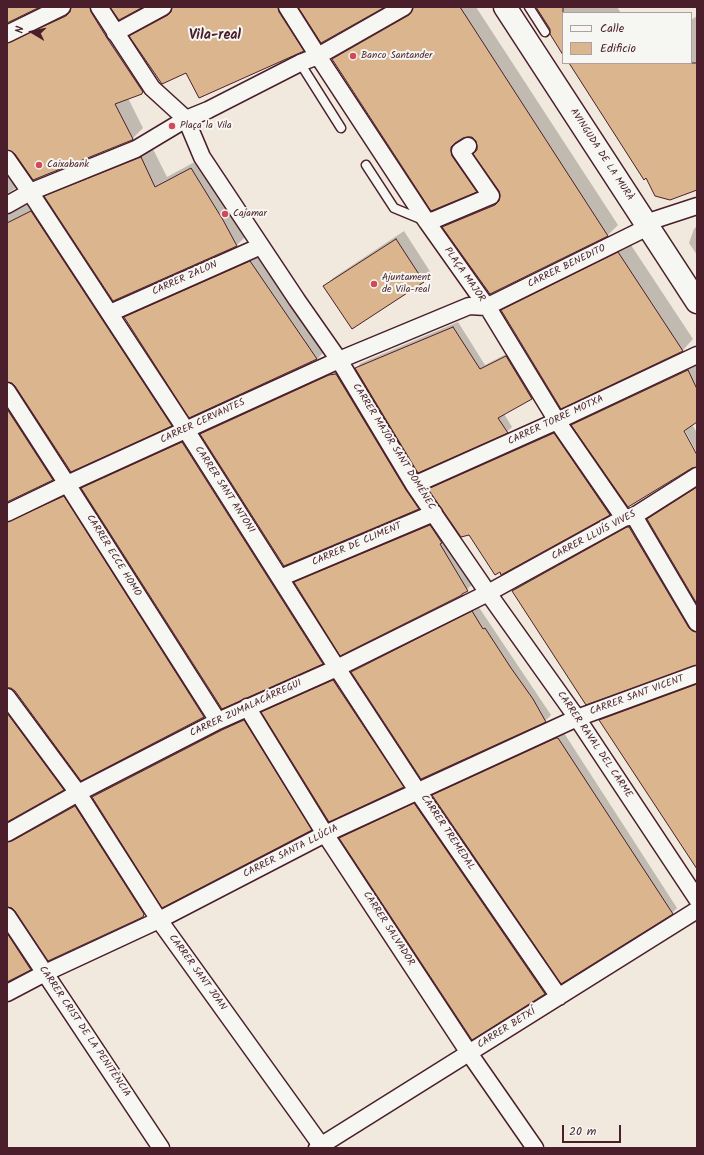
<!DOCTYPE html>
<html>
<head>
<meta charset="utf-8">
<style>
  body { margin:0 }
  #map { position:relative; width:704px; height:1155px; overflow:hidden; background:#f1e9de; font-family:Kalam,sans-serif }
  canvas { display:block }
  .frame { position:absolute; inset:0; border:8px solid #4a1f2b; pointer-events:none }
  .legend { position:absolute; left:562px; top:12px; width:130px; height:52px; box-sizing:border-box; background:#f6f6f2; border:1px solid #b1a0a2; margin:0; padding:5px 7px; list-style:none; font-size:12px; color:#4a1f2b }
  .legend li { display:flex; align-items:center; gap:8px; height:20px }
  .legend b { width:20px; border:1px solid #b1a0a2 }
  .north { position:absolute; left:12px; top:12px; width:40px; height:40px; -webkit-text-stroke:3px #f6f6f2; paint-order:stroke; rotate:280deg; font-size:11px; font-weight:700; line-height:16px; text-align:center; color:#4a1f2b }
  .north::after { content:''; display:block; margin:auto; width:14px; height:18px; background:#4a1f2b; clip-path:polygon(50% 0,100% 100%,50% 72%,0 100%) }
  .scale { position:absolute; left:562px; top:1125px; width:59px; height:18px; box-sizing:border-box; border:2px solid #4a1f2b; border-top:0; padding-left:5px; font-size:12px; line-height:14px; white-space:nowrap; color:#4a1f2b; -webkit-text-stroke:3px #f6f6f2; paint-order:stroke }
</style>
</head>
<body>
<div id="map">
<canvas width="704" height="1155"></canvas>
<div class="frame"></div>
<ul class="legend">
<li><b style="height:5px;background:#f6f6f2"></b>Calle</li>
<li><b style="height:11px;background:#dbb58d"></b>Edificio</li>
</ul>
<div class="north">N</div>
<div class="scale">20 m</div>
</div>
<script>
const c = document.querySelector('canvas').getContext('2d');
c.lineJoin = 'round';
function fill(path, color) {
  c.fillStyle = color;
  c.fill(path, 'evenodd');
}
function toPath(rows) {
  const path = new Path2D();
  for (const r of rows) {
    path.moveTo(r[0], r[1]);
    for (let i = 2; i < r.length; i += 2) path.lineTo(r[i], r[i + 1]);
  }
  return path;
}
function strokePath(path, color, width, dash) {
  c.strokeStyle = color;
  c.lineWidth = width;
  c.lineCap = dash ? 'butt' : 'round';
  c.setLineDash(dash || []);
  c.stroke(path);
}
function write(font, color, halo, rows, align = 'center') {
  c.font = font + ' Kalam,sans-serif';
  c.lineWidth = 4;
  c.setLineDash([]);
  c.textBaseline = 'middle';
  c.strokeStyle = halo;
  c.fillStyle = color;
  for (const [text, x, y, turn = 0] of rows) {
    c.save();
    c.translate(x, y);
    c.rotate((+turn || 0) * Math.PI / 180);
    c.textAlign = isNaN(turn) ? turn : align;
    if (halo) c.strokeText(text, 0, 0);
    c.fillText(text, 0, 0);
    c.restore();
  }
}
const shadow = toPath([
  [7,7,38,7,7,22,8,27,22,33,72,8,72,7,104,7,152,83,142,93,128,98,143,128,131,140,15,153,7,149],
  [173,7,292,7,313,40,303,50,186,72,131,36,141,26,173,9],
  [414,7,476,7,618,225,608,235,490,293,443,227,454,217,501,197,477,151,477,140,473,137,468,136,461,138,460,140,462,146,486,181,476,191,333,59,343,49,414,9],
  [537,7,617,7,621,13,563,13,563,53,551,29],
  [697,16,697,189,646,177,569,63,691,63,691,20],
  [152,147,167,177,202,158,248,234,237,245,46,197,56,186],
  [7,154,26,178,16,188,8,193,9,200,37,195,181,415,171,425,16,385,11,382,7,381,9,386,63,469,53,479,7,501,8,506,74,487,214,706,204,716,81,780,15,691,11,687,7,687,9,692,74,779,63,789,7,822,9,828,85,796,153,905,143,916,15,910,11,906,7,906,9,910,41,959,31,969,7,981],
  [697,226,697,255,689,243,694,229],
  [404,231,431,273,423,281,325,287,333,278],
  [629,242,693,339,683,350,561,407,502,310,513,300],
  [262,251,328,348,317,359,190,417,125,318,136,307],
  [458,322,485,365,512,351,537,393,532,398,504,414,512,427,507,432,418,472,356,368,361,363],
  [696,363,697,365,697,421,692,424,697,433,697,453,683,427,681,428,697,457,697,466,572,425,580,417],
  [341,364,429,497,418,508,201,434,212,423],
  [565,423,621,503,610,514,501,574,470,533,430,489,440,478],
  [194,432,333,652,322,663,222,708,82,488,93,477],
  [697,485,697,602,648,519,656,511],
  [441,515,478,579,462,594,295,583,306,572],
  [637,519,697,620,697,664,513,591,521,583],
  [478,606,551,715,545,721,421,778,352,672,358,666],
  [338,676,408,782,403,787,263,712,267,708],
  [697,680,697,866,601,720,608,712],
  [249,715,316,824,311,829,93,797,98,792,228,725],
  [564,733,677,908,672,913,433,795,438,790],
  [420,799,550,988,545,993,472,1038,340,838,345,833]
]);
const building = toPath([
  [7,7,40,7,7,23,7,7],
  [71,7,90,7,91,12,107,38,143,92,142,93,142,94,115,104,133,139,132,140,33,180,15,154,11,151,7,150,7,43,66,16,70,12,71,7],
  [110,7,143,7,119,20,110,7],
  [172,7,278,7,279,12,304,51,199,98,186,73,162,84,129,36,168,15,171,12,172,7],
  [298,7,385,7,321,43,298,7],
  [413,7,460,7,608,236,490,294,442,227,495,205,499,201,500,195,499,191,473,154,477,150,477,146,476,141,472,137,468,137,463,138,455,143,451,147,451,151,452,156,477,192,431,211,332,59,409,15,412,11,413,7],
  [536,7,563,7,563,55,550,34,550,29,536,7],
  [569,63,697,63,697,190,670,200,655,196,646,178,644,180,569,63],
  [141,157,155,187,191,168,223,220,237,246,113,301,44,196,141,157],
  [31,211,172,426,71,472,15,386,12,383,7,382,7,223,31,211],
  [396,239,424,282,352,329,323,286,396,239],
  [618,252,683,351,561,409,501,310,618,252],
  [250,261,317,359,189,418,124,317,250,261],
  [453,327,480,369,506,356,532,399,498,418,508,433,418,473,355,368,453,327],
  [688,370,697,389,697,422,684,431,697,455,697,467,692,468,628,507,571,425,688,370],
  [336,374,406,490,419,509,284,566,200,434,329,375,336,374],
  [7,409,53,480,7,502,7,409],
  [554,433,610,515,501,575,500,572,495,575,469,535,461,537,428,489,554,433],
  [182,442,323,664,222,709,81,488,182,442],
  [697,487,697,604,647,519,697,487],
  [64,496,204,717,81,781,15,691,11,688,7,688,7,522,64,496],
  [430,525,442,543,440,544,468,591,462,594,462,595,340,656,294,582,430,525],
  [627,527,629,527,689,628,693,631,697,632,697,665,586,705,512,591,627,527],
  [472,611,483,629,485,628,511,668,533,699,546,722,421,779,351,672,472,611],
  [333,680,404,787,329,822,261,712,333,680],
  [697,684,697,869,599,720,697,684],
  [7,713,64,790,7,822,7,713],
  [244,720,312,830,162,908,92,797,222,730,244,720],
  [556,738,558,738,673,914,561,984,432,795,556,738],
  [414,803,545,994,472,1040,339,838,414,803],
  [75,806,144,914,143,917,48,961,15,911,12,908,7,907,7,842,12,841,75,806],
  [7,933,31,970,7,982,7,933]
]);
const lane = toPath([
  [529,7,545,32],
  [300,63,341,128],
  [366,165,394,208,423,220]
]);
const street = toPath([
  [99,7,152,88,186,119,202,157,297,300,339,360,414,485,488,593,577,718,697,899],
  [287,7,318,56,427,222,490,311,557,421,624,518],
  [115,33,163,7],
  [7,34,62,7],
  [7,159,30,192,186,430,337,668,418,792,559,997],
  [7,205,30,192,136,149,186,119,208,110,300,63,318,56,404,7],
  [427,222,434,220,491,196,460,151,468,146],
  [645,223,697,206],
  [486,307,648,227],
  [110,313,261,246],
  [7,391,67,484,218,721],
  [414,485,557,421,697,355],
  [7,513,67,484,339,360,469,306,486,307],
  [634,516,697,623],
  [280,578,434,513],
  [7,697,78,793,159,920,323,1148],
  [247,707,325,834,469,1053,535,1148],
  [7,833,78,793,218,721,337,668,488,593,624,518,634,516,697,476],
  [7,916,161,1148],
  [7,993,45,973,159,920,325,834,577,718,697,674],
  [317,1148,697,910]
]);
const secondary = toPath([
  [505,7,697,302]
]);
const markers = [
  [353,56,4,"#d1495b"],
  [172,126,4,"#d1495b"],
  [39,165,4,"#d1495b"],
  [225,214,4,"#d1495b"],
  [374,284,4,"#d1495b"]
];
const poiNames = [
  ["Banco Santander",361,56],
  ["Plaça la Vila",180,126],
  ["Caixabank",47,165],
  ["Cajamar",233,214],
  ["Ajuntament",382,278],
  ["de Vila-real",382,290]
];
const streetNames = [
  ["AVINGUDA DE LA MURÀ",601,155,57],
  ["CARRER BENEDITO",567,267,-26],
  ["PLAÇA MAJOR",464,275,55],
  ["CARRER ZALON",185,279,-24],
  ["CARRER TORRE MOTXA",556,421,-25],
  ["CARRER CERVANTES",203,422,-25],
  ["CARRER MAJOR SANT DOMÉNEC",393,447,58],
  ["CARRER SANT ANTONI",224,490,57],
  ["CARRER LLUÍS VIVES",594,536,-28],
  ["CARRER DE CLIMENT",357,545,-23],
  ["CARRER ECCE HOMO",113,556,58],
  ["CARRER SANT VICENT",637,696,-20],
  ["CARRER ZUMALACÁRREGUI",246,709,-25],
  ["CARRER RAVAL DEL CARME",594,745,56],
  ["CARRER TREMEDAL",447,833,56],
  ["CARRER SANTA LLÚCIA",291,852,-27],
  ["CARRER SALVADOR",388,929,57],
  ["CARRER SANT JOAN",197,973,54],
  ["CARRER BETXÍ",507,1029,-32],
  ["CARRER CRIST DE LA PENITÈNCIA",84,1032,56]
];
const districtNames = [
  ["Vila-real",215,37]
];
fill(shadow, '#0003');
fill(building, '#dbb58d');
strokePath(building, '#4a1f2b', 1);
strokePath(lane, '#4a1f2b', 11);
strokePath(street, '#4a1f2b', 19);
strokePath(secondary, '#4a1f2b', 25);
strokePath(lane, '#f6f6f2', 8);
strokePath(street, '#f6f6f2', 16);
strokePath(secondary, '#f6f6f2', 22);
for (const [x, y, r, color] of markers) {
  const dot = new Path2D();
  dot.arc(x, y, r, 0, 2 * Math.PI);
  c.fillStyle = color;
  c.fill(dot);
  strokePath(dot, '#f6f6f2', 1.5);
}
write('10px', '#4a1f2b', '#f6f6f2', poiNames, 'left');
write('10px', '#4a1f2b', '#f6f6f2', streetNames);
write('bold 14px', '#4a1f2b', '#f6f6f2', districtNames);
</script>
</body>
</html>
